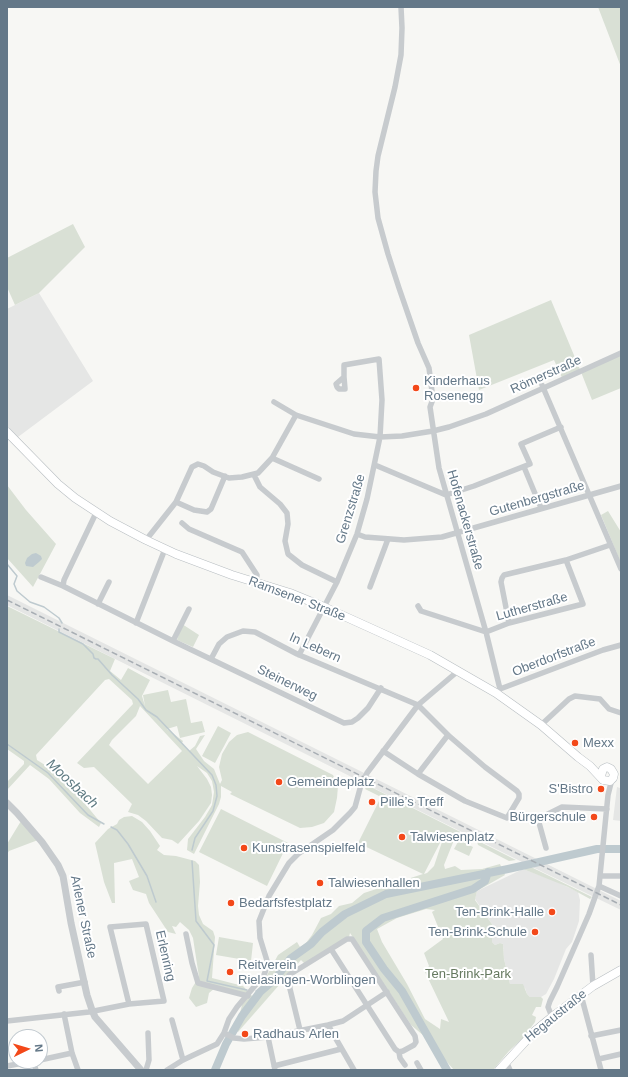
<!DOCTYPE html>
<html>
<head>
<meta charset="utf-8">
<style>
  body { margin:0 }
  #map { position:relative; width:628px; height:1077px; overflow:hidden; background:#f7f7f4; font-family:Helvetica,sans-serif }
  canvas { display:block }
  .frame { position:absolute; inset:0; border:8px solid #647888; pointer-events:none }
  .north { position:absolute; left:8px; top:1029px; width:40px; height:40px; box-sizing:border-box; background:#fff; border:1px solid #c1c9cf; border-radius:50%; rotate:85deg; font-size:11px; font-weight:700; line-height:16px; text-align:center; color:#647888 }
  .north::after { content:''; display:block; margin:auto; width:14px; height:18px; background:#f34819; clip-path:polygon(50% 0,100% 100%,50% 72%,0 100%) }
</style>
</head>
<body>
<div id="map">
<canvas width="628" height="1077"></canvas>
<div class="frame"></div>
<div class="north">N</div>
</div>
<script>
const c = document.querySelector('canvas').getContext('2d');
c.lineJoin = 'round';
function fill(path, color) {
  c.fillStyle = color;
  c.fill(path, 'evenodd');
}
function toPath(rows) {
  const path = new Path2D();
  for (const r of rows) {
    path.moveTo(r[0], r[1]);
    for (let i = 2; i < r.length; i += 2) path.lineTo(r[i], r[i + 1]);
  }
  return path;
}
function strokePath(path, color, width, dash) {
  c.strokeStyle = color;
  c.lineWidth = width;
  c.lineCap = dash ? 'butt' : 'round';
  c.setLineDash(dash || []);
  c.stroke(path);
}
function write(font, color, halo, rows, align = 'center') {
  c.font = font + ' Helvetica,sans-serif';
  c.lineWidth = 4;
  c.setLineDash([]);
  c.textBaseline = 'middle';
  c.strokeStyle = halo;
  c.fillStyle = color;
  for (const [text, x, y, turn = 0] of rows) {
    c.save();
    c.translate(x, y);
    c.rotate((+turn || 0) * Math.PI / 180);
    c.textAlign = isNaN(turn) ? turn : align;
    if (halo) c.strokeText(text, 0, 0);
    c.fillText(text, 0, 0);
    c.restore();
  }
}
const built = toPath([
  [39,293,93,381,18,437,7,426,7,309],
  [7,595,621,901,621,910,522,862,7,605],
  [617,787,620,788,621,790,621,821,613,820],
  [523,869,555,881,578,892,580,900,579,921,572,942,566,949,554,979,546,994,541,997,530,997,527,994,525,988,510,984,504,959,503,944,500,943,495,945,492,942,492,939,495,936,494,927,475,899,477,891]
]);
const green = toPath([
  [598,7,621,7,621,69,621,67],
  [73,224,85,247,39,293,15,305,7,287,7,258],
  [551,300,581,372,621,353,621,388,592,400,581,372,563,380,554,360,479,390,469,335],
  [7,485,26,510,56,544,33,587,7,558],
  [608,511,621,532,621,563,601,515],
  [7,606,115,659,110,671,121,680,128,668,150,680,142,696,145,706,143,695,168,690,171,702,186,699,191,723,202,721,205,732,180,738,177,726,167,729,183,741,182,743,189,751,195,746,200,736,205,735,196,749,204,761,214,769,220,784,222,780,219,767,222,754,229,742,237,735,248,732,333,775,338,786,337,798,334,812,324,823,312,827,300,828,230,794,232,792,221,786,221,797,219,804,194,854,187,850,188,839,205,817,212,805,214,792,212,781,207,773,197,766,207,779,211,787,212,795,211,803,199,821,178,844,172,840,162,838,146,821,138,815,128,812,132,804,94,767,84,768,77,763,133,704,132,700,109,679,105,680,36,755,37,760,61,775,64,775,71,787,101,823,99,827,80,813,49,779,30,765,7,790,7,782,24,764,24,761,7,749],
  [140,706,182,751,148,784,109,745,112,740,136,716],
  [182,624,199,635,193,647,177,640],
  [218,726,231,733,215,763,202,756],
  [367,785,516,860,509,861,478,845,477,841,460,833,456,835,444,865,445,869,455,866,461,870,482,869,500,864,505,875,477,891,475,900,494,927,495,936,492,939,492,942,495,945,500,943,503,944,504,959,510,984,523,984,527,994,530,997,541,997,543,999,541,1007,536,1007,532,1015,536,1017,535,1022,524,1037,509,1051,493,1070,454,1070,424,1036,411,1025,350,933,349,937,305,964,301,960,238,1032,233,1026,240,1013,243,1001,241,994,215,988,209,993,207,1003,196,1007,189,998,192,988,199,977,193,938,189,930,180,922,176,927,172,926,176,934,168,932,149,903,146,894,133,890,129,881,139,877,132,859,114,863,115,903,112,903,104,882,95,843,108,829,117,824,119,820,124,817,132,816,142,822,150,831,160,846,157,850,164,855,176,856,195,861,199,865,200,882,198,906,199,915,203,924,213,931,215,937,212,978,243,986,253,997,260,988,278,955,297,942,300,947,306,943,312,935,321,918,331,914,339,906,352,903,364,893,423,874,358,843,381,797,365,789],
  [445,833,434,866,427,873,424,874],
  [426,909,435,910,432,912,443,939,424,953,429,966,425,972,449,1022,441,1019,440,1029,425,1019,407,984,382,942,377,929,397,918],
  [221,809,288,843,267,886,199,852],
  [21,821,38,840,9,851,7,854,7,844],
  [459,840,473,847,469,856,454,849],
  [531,867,592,897,590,899,568,887,523,869],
  [219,937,253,943,251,961,216,955]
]);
const water = toPath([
  [36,553,41,556,42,559,39,562,33,567,26,566,25,563,27,558,32,554]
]);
const stream = toPath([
  [7,564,17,576,14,584,17,591,30,602,44,607,59,618,62,623],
  [59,629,59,632,83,644,93,654,94,658,96,659,98,659,112,675,138,699,146,710,157,717,212,775,216,785,217,796,213,811,195,838,192,850],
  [7,744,48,773,88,815,104,824],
  [111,827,117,830,128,844,147,876,156,902],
  [192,861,196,921,214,945,207,981,247,990],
  [256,991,260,992]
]);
const river = toPath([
  [215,1070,226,1044,242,1016,260,992,276,978,290,959,311,944,322,932,345,914,386,894,508,869,597,849,621,849],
  [447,1070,402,991,384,969,366,942,366,931,383,918,473,889,485,881,488,872]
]);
const minor = toPath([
  [401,7,402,28,401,55,395,87,378,156,376,171,375,192,378,218,388,254,399,288,418,343,429,368,433,399,430,407,439,468,486,632,500,689],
  [542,385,621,569],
  [274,402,296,415,354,434,380,437,402,436,433,431,449,427,486,414,621,353],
  [272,458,319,479],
  [375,465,446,495,474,486,530,464,521,444,561,427],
  [524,467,541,508],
  [254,475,260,487,280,504,287,513,288,524,285,541,288,554,302,565,337,582],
  [176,502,194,510,207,512,211,509,225,476],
  [182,523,189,529,242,552,257,575,256,582],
  [357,534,365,537,404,540,442,537,621,486],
  [146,540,176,502,192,467,198,464,204,466,213,472,229,478,242,477,258,473,272,458,296,415],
  [41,577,63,586,173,641,344,723,352,722,358,718,368,708,381,688],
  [63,586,64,580,96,513],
  [370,587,388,539],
  [98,604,109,582],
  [418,606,421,611,486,632,509,623,583,604,566,560],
  [136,623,165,549],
  [509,623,501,582,502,578,504,575,566,560,610,545],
  [173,641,189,609],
  [299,655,337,582,357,534,367,499,380,437,382,400,379,359,344,365,344,377,336,384,337,387,339,389,345,389,344,377],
  [211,659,219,644,227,637,243,631,255,632,297,654,418,705,448,735,485,767,517,791,519,794,519,798,507,818,465,801,418,774,383,751],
  [498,692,500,689,603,650,621,645],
  [541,725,569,699,575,696,600,699,609,709,621,713],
  [418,774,448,735],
  [546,848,538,819,562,807,607,809],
  [600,876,621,876],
  [599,886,621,896],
  [186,934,192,963,198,983,248,996],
  [591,955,593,986],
  [59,991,58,987,85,982],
  [581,995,601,1070],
  [64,1014,72,1053,78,1070],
  [552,1017,548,1007,550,1001,557,987,589,914,599,886,608,795,612,779],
  [172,1020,183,1060],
  [7,1021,89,1012,129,1004,164,1001,146,924,110,927,129,1004],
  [328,1025,354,1070],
  [300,1030,290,989,289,975,331,949],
  [224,1033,234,1038,244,1039,268,1037,328,1025,343,1021,387,992],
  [591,1036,621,1030],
  [268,1037,275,1070],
  [399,1052,403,1051,414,1045,416,1042,415,1036,352,939,347,939,331,949,395,1049,399,1052,400,1058,405,1065],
  [599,1059,621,1054],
  [40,1060,72,1053],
  [33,1061,36,1070],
  [506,1061,510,1070],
  [417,1063,421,1070],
  [7,1066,34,1061],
  [274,1066,341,1049],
  [146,1070,149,1060,148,1033],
  [167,1070,183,1060,217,1044,224,1033,229,1019,237,1007,264,975,268,964,260,938,259,921,269,896,289,863,298,854,333,830,350,813,355,807,361,785,367,773,418,705,458,671]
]);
const tertiary = toPath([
  [7,803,17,813,42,842,58,865,63,876,71,923,87,995,92,1010,95,1017,141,1070]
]);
const secondary = toPath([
  [7,432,58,484,75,498,110,521,146,540,176,554,232,575,290,593,324,607,430,655,496,693,541,725,578,757,590,766,603,780,610,781,613,778,614,774,611,769,607,767,603,769,601,776],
  [499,1070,535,1031,552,1017,593,986,621,970]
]);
const rail = toPath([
  [7,600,621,905]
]);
const markers = [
  [416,388,4,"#f34819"],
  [575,743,4,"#f34819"],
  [279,782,4,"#f34819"],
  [601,789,4,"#f34819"],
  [372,802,4,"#f34819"],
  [594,817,4,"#f34819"],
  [402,837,4,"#f34819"],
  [244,848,4,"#f34819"],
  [320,883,4,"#f34819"],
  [231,903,4,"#f34819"],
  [552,912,4,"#f34819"],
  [535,932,4,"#f34819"],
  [230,972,4,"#f34819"],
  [245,1034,4,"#f34819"]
];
const streetNames = [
  ["Römerstraße",546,375,-24],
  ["Gutenbergstraße",537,499,-16],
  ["Grenzstraße",351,509,-73],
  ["Hofenackerstraße",465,520,74],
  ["Ramsener Straße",297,599,21],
  ["Lutherstraße",532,607,-16],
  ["In Lebern",315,648,24],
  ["Oberdorfstraße",554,657,-21],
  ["Steinerweg",287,683,26],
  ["Arlener Straße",83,917,78],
  ["Erlenring",165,956,77],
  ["Hegaustraße",556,1016,-39]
];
const poiNames = [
  ["Kinderhaus",424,381],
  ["Rosenegg",424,396],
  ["Mexx",583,743],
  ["Gemeindeplatz",287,782],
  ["S'Bistro",593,789,"right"],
  ["Pille’s Treff",380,802],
  ["Bürgerschule",586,817,"right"],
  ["Talwiesenplatz",410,837],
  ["Kunstrasenspielfeld",252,848],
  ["Talwiesenhallen",328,883],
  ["Bedarfsfestplatz",239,903],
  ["Ten-Brink-Halle",544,912,"right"],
  ["Ten-Brink-Schule",527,932,"right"],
  ["Reitverein",238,965],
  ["Rielasingen-Worblingen",238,980],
  ["Radhaus Arlen",253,1034]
];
const parkNames = [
  ["Ten-Brink-Park",468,974]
];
const waterNames = [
  ["Moosbach",72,784,43]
];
fill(built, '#e5e6e5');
fill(green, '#d9e0d5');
fill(water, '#becacf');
strokePath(stream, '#becacf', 1.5);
strokePath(river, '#becacf', 8);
strokePath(secondary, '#b7bdc1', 9);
strokePath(minor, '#c7cbce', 5.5);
strokePath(tertiary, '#c7cbce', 7);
strokePath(secondary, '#fff', 8);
strokePath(rail, '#a7adb3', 1.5, [6, 3]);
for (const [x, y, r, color] of markers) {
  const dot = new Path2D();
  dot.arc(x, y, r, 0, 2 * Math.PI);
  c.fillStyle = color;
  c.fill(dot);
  strokePath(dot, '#fff', 1.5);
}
write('13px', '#647888', '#fff', streetNames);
write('13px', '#647888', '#fff', poiNames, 'left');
write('13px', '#65795f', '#fff', parkNames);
write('italic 14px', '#5f7b83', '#fff', waterNames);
</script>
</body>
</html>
